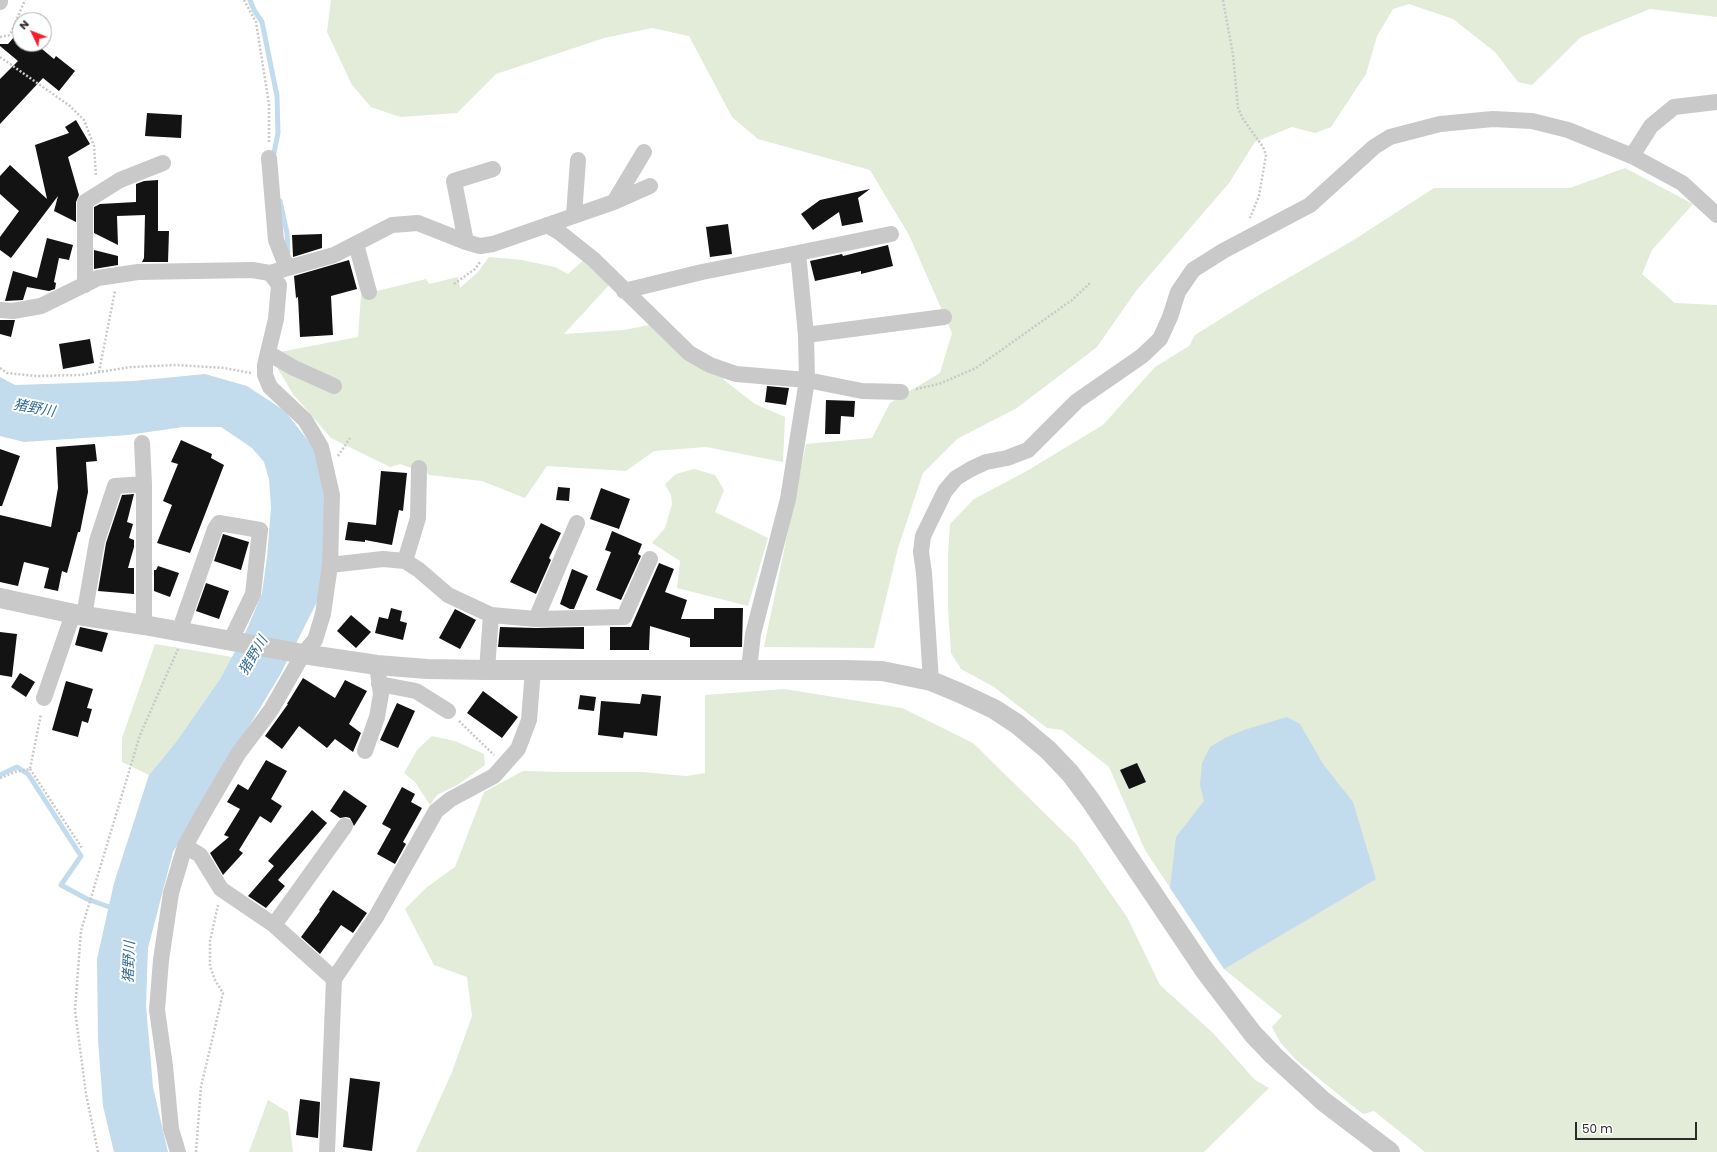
<!DOCTYPE html>
<html>
<head>
<meta charset="utf-8">
<style>
  body { margin:0 }
  #map { position:relative; width:1717px; height:1152px; overflow:hidden; background:#fff; font-family:Poppins,sans-serif }
  canvas { display:block }
  .north { position:absolute; left:12px; top:12px; width:40px; height:40px; box-sizing:border-box; background:#fff; border:1px solid #ababab; border-radius:50%; rotate:313deg; font-size:11px; font-weight:700; line-height:16px; text-align:center; color:#2c2c2c }
  .north::after { content:''; display:block; margin:auto; width:14px; height:18px; background:#f31e2a; clip-path:polygon(50% 0,100% 100%,50% 72%,0 100%) }
  .scale { position:absolute; left:1575px; top:1122px; width:122px; height:18px; box-sizing:border-box; border:2px solid #2c2c2c; border-top:0; padding-left:5px; font-size:12px; line-height:14px; white-space:nowrap; color:#2c2c2c; -webkit-text-stroke:3px #fff; paint-order:stroke }
</style>
</head>
<body>
<div id="map">
<canvas width="1717" height="1152"></canvas>
<div class="north">N</div>
<div class="scale">50 m</div>
</div>
<script>
const c = document.querySelector('canvas').getContext('2d');
c.lineJoin = 'round';
function fill(path, color) {
  c.fillStyle = color;
  c.fill(path, 'evenodd');
}
function toPath(rows) {
  const path = new Path2D();
  for (const r of rows) {
    path.moveTo(r[0], r[1]);
    for (let i = 2; i < r.length; i += 2) path.lineTo(r[i], r[i + 1]);
  }
  return path;
}
function strokePath(path, color, width, dash) {
  c.strokeStyle = color;
  c.lineWidth = width;
  c.lineCap = dash ? 'butt' : 'round';
  c.setLineDash(dash || []);
  c.stroke(path);
}
function write(font, color, halo, rows, align = 'center') {
  c.font = font + ' Poppins,"Noto Sans JP",sans-serif';
  c.lineWidth = 4;
  c.setLineDash([]);
  c.textBaseline = 'middle';
  c.strokeStyle = halo;
  c.fillStyle = color;
  for (const [text, x, y, turn = 0] of rows) {
    c.save();
    c.translate(x, y);
    c.rotate((+turn || 0) * Math.PI / 180);
    c.textAlign = isNaN(turn) ? turn : align;
    if (halo) c.strokeText(text, 0, 0);
    c.fillText(text, 0, 0);
    c.restore();
  }
}
const green = toPath([
  [331,0,1717,0,1717,17,1650,9,1581,37,1532,85,1518,82,1495,52,1453,19,1409,4,1393,9,1377,36,1366,74,1331,127,1315,133,1292,127,1255,142,1229,183,1136,291,1097,347,1017,408,957,439,923,473,898,548,874,648,764,647,806,444,872,438,890,403,940,373,952,333,909,235,870,170,758,139,732,117,689,36,652,28,604,38,496,74,457,113,400,117,371,107,352,85,327,32],
  [1625,168,1693,204,1652,250,1642,274,1675,303,1717,305,1717,1152,1425,1152,1374,1111,1363,1114,1350,1104,1296,1060,1280,1042,1272,1027,1282,1016,1224,969,1145,850,1109,767,1062,730,1047,728,994,687,961,669,951,653,948,609,948,554,950,524,974,499,1025,472,1103,425,1155,367,1189,346,1195,335,1259,295,1352,241,1434,188,1570,188],
  [588,256,610,284,564,334,624,330,654,324,717,364,724,380,755,404,785,417,783,462,706,447,654,451,626,471,547,466,525,498,482,481,429,475,420,462,414,469,400,464,390,467,331,438,293,394,278,369,280,352,358,337,361,295,426,279,429,284,458,277,460,288,478,272,489,257,522,260,555,267,568,274],
  [694,469,715,475,724,490,715,512,768,538,748,606,677,588,680,561,652,543,665,528,672,504,671,495,665,484,676,474],
  [155,644,232,657,220,679,176,742,149,775,122,762,122,738],
  [784,689,902,708,973,743,1076,844,1127,917,1160,985,1213,1033,1255,1080,1269,1088,1204,1152,416,1152,452,1072,472,1016,467,977,434,965,405,909,427,887,455,867,484,792,523,771,560,772,642,772,686,776,705,773,705,695],
  [432,736,455,741,484,754,485,765,459,784,437,795,430,805,415,782,404,773,417,750],
  [268,1100,288,1112,293,1152,249,1152]
]);
const water = toPath([
  [205,374,247,386,285,411,320,456,326,503,321,594,280,675,173,852,148,948,146,1005,153,1087,168,1152,114,1152,103,1106,98,1040,97,959,114,883,149,775,176,742,220,679,248,627,262,593,267,557,271,508,269,479,264,462,252,448,221,427,183,427,128,435,24,442,0,436,0,377,15,385,133,381],
  [1287,717,1300,724,1323,764,1353,802,1376,879,1224,969,1170,888,1176,837,1204,801,1200,785,1202,763,1210,747,1225,738,1244,730]
]);
const stream = toPath([
  [250,0,254,10,262,22,277,96,278,133,273,158],
  [280,201,287,233,288,252],
  [0,775,17,767,28,774,81,856,61,885,87,899,115,909]
]);
const building = toPath([
  [20,30,20,44,36,44,54,59,56,56,75,71,59,91,43,78,0,124,0,79,18,61,0,46,0,44,8,44],
  [147,113,182,115,181,138,145,136],
  [76,120,90,144,68,157,79,195,76,202,76,222,54,211,58,196,11,258,0,250,0,237,19,211,0,194,0,176,10,165,47,199,35,145,69,133,65,127],
  [158,180,158,231,169,231,168,262,142,262,144,258,145,215,117,216,118,245,94,233,94,207,100,204,136,202,136,184,144,181],
  [870,189,858,198,863,222,842,226,839,212,813,230,801,214,820,200],
  [728,224,732,254,710,257,706,227],
  [322,234,322,248,293,257,292,235],
  [47,238,73,245,69,260,59,258,54,282,56,283,55,289,49,291,27,287,23,300,5,301,13,271,37,278],
  [888,245,893,266,861,274,861,271,815,281,810,261,842,254,843,256],
  [94,250,118,256,118,265,94,269],
  [349,260,357,289,331,296,333,335,300,337,298,297,296,298,294,276],
  [0,320,15,320,11,337,0,334],
  [90,339,94,363,63,369,59,344],
  [767,386,789,388,786,405,765,402],
  [826,400,855,401,854,417,841,416,840,434,825,434],
  [181,440,212,454,211,458,224,465,190,553,157,543,172,505,163,501,178,464,171,462],
  [95,444,97,461,86,462,88,492,80,532,78,532,67,573,62,571,58,591,44,588,49,568,24,562,18,586,0,582,0,515,51,527,58,488,56,447],
  [0,449,20,456,2,506,0,506],
  [381,471,407,473,403,511,399,510,392,545,365,540,365,542,345,540,348,522,376,525],
  [558,487,570,488,569,501,556,500],
  [601,488,630,499,619,529,590,519],
  [134,494,127,522,133,524,129,538,134,540,134,547,128,568,134,568,134,594,98,591,106,543,122,495],
  [541,523,561,533,549,558,551,560,536,594,510,582],
  [612,531,642,544,638,554,641,556,621,600,596,590,611,552,605,550],
  [223,534,249,542,241,570,214,561],
  [659,563,674,569,665,592,687,600,681,619,714,619,714,608,743,608,742,647,690,647,690,638,650,626,649,650,610,650,610,627,631,627],
  [158,566,179,573,170,597,154,591,154,570,156,570],
  [572,569,588,576,574,609,570,609,560,604],
  [206,583,229,591,219,619,196,611],
  [391,608,402,611,400,621,407,623,403,640,375,633,379,617,388,619],
  [455,609,476,620,460,649,439,638],
  [351,615,371,632,356,648,337,631],
  [80,627,108,633,102,652,75,645],
  [500,627,536,628,584,627,584,649,498,647],
  [0,632,17,634,12,677,0,675],
  [20,673,35,682,26,697,11,687],
  [303,678,335,698,345,680,367,691,349,724,361,733,353,752,335,739,327,748,299,726,282,749,265,736,288,704,287,704],
  [66,681,93,689,87,708,92,709,88,723,82,721,78,737,52,730],
  [483,691,518,717,502,738,467,713],
  [642,694,661,696,657,736,624,732,623,738,598,735,601,701,640,704],
  [580,695,596,697,594,711,578,709],
  [397,703,415,711,398,748,380,740],
  [266,760,287,771,271,799,282,806,271,823,260,816,239,850,243,853,223,875,210,853,229,837,224,835,240,809,227,802,238,784,248,790],
  [1137,763,1146,782,1129,789,1120,770],
  [402,787,415,794,411,802,422,808,403,842,406,844,395,864,377,854,391,829,382,824],
  [344,790,367,806,354,826,350,818,346,817,340,818,330,811],
  [312,810,327,823,278,880,285,886,266,908,248,896,274,866,268,861],
  [333,890,367,913,353,933,341,925,320,954,301,937,320,911,319,910],
  [350,1078,380,1082,372,1151,343,1147],
  [300,1099,320,1102,318,1138,296,1135]
]);
const path = toPath([
  [244,0,256,22,269,104,269,143],
  [1223,0,1233,55,1238,108,1243,119,1263,147,1266,155,1259,196,1250,218],
  [0,37,10,35,25,0],
  [0,57,70,106,84,120,94,146,96,176],
  [454,284,475,269,480,262],
  [0,368,7,373,36,376,81,375,131,367,176,365,224,368,251,373],
  [99,372,115,291],
  [916,389,939,384,976,368,1072,300,1091,282],
  [338,456,350,438],
  [459,721,494,755],
  [30,769,82,848],
  [0,778,15,772,30,769,41,714],
  [98,1152,86,1094,75,1010,81,931,140,735,178,649],
  [196,1152,201,1087,223,993,215,980,210,966,210,941,218,905]
]);
const minor = toPath([
  [0,2,0,0],
  [1632,156,1651,126,1674,107,1717,102],
  [269,158,276,240,287,268],
  [614,202,644,152],
  [574,215,578,160],
  [547,225,559,232,593,259,689,353,710,365,736,374,807,380,862,391,901,392],
  [466,242,454,181,493,169],
  [356,244,369,292],
  [798,253,891,234],
  [85,285,85,202,120,180,163,163],
  [624,291,702,272,798,253,806,335,807,380,788,499,753,634,749,669],
  [0,310,13,311,41,306,98,278,138,272,252,270,270,273,334,255,392,225,418,223,466,242,480,246,493,244,614,202,650,186],
  [806,335,944,317],
  [268,353,294,368,334,386],
  [142,443,144,484,144,625],
  [405,561,418,518,419,468],
  [330,565,383,559,405,561,419,570,448,595,491,615,536,619,624,617,650,559],
  [84,616,97,541,115,486,144,484],
  [536,619,577,523],
  [179,632,215,529,219,523,260,530,253,594,230,642],
  [487,670,491,615],
  [931,681,924,573,921,552,923,536,945,491,956,478,971,469,986,462,1007,458,1028,450,1077,401,1142,356,1160,339,1170,317,1178,292,1193,270,1223,251,1310,205,1374,147,1390,137,1440,124,1493,119,1532,121,1568,130,1632,156,1682,183,1717,215],
  [379,684,416,691,448,711],
  [44,698,73,614],
  [365,751,377,717,381,694,377,665],
  [185,846,200,855,221,889,274,925,334,979],
  [274,925,345,826],
  [178,1152,171,1129,165,1066,157,1010,161,960,171,893,185,846,204,812,238,754,271,710,303,654,315,640,323,614,330,565,332,495,321,447,305,420,270,387,265,375,265,365,276,319,279,285,270,273],
  [327,1152,334,979,376,917,436,811,451,799,494,776,518,749,529,720,533,670]
]);
const tertiary = toPath([
  [0,598,84,616,144,625,303,654,377,665,427,669,487,670,844,670,882,671,931,681,960,693,994,709,1017,724,1048,750,1070,773,1091,801,1205,971,1253,1034,1273,1055,1323,1101,1390,1152]
]);
const waterNames = [
  ["猪野川",34,409,10],
  ["猪野川",254,656,-59],
  ["猪野川",130,962,-88]
];
fill(green, '#e2ecd8');
fill(water, '#c2dced');
strokePath(stream, '#c2dced', 5);
fill(building, '#131313');
strokePath(path, '#c9c9c9', 2.5, [2, 2]);
strokePath(minor, '#c9c9c9', 16);
strokePath(tertiary, '#c9c9c9', 20);
write('italic 14px', '#356d94', '#fff', waterNames);
</script>
</body>
</html>
